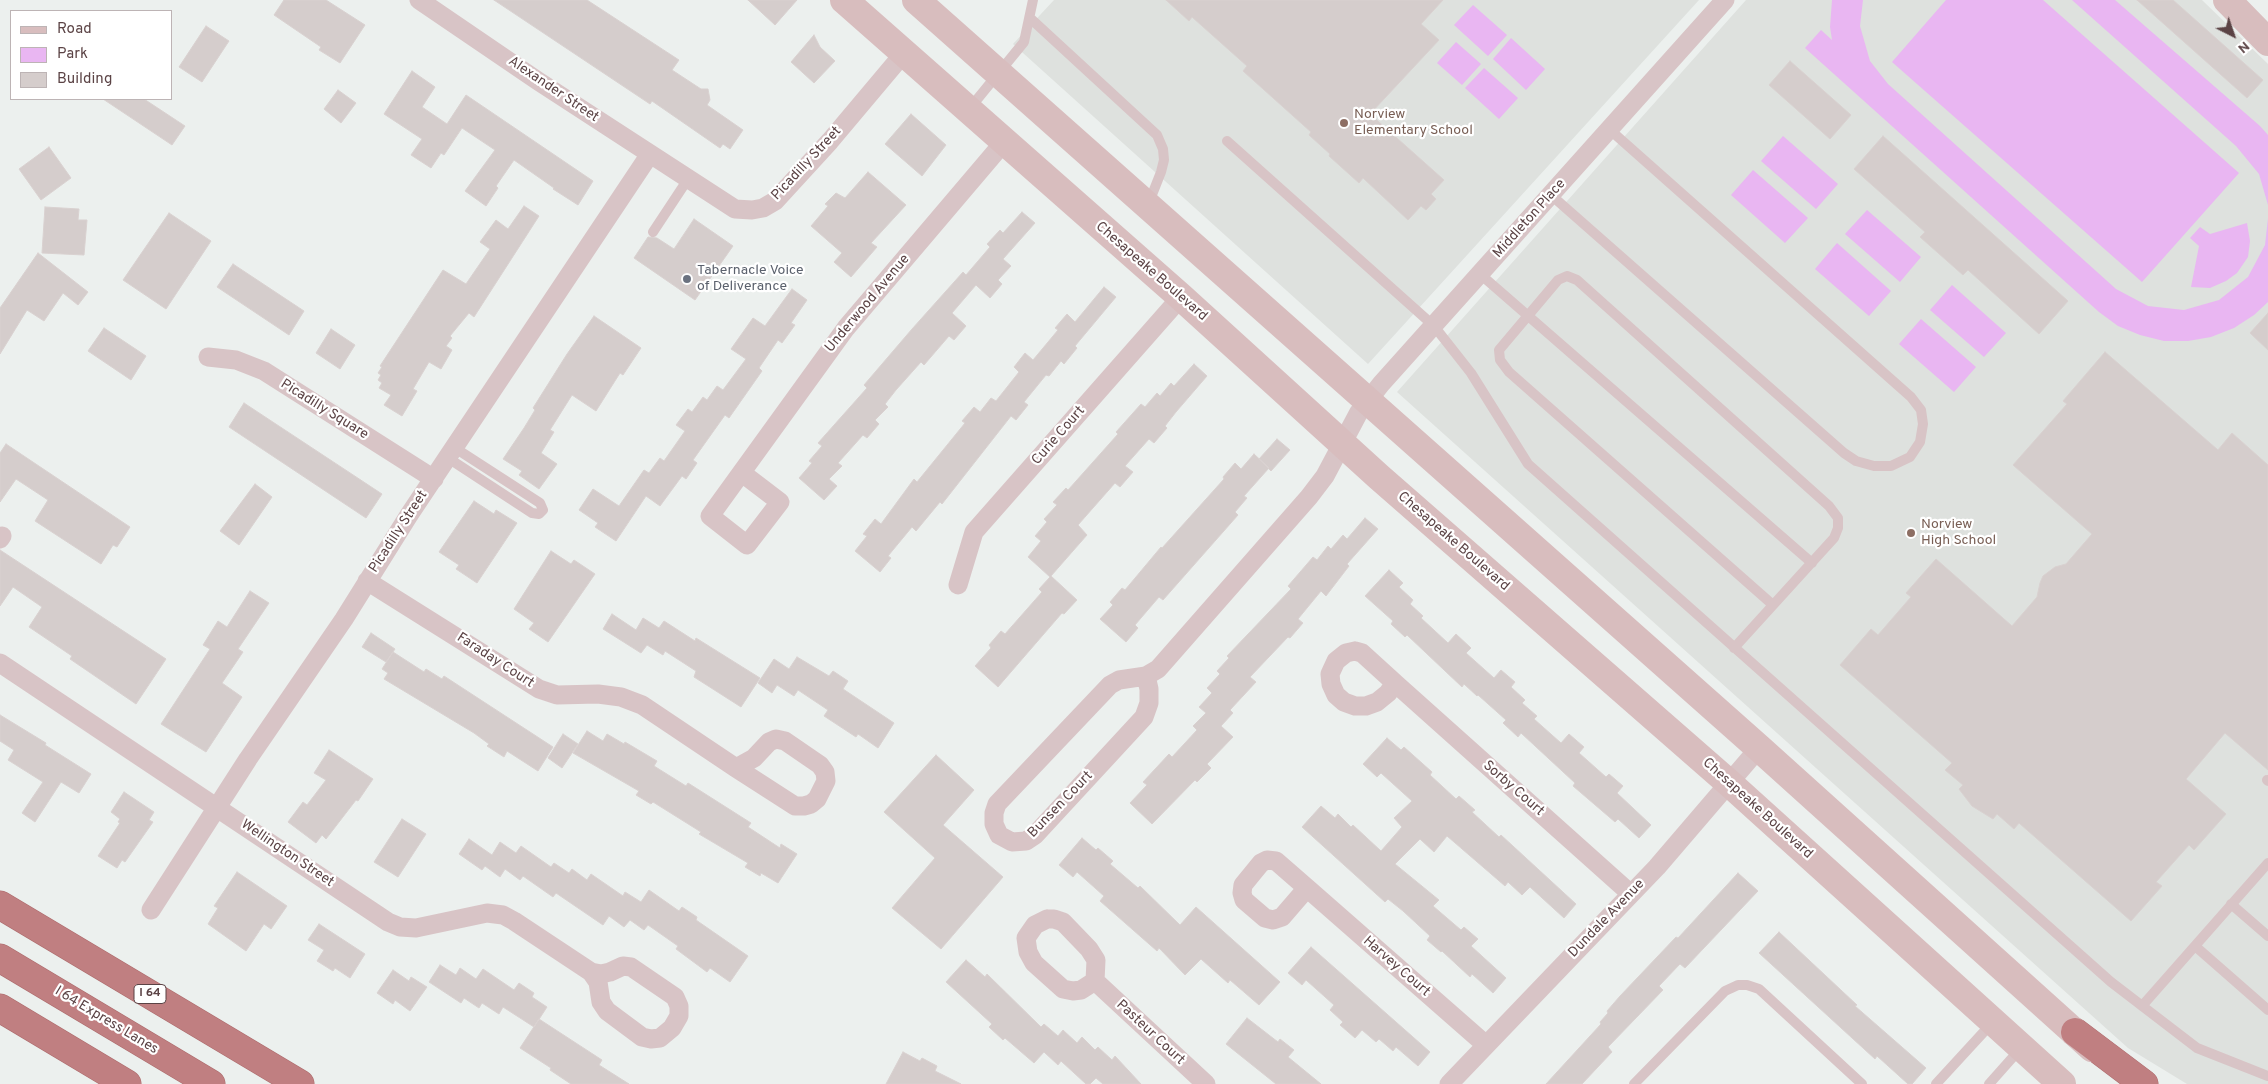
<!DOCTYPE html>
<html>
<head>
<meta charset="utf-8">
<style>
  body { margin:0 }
  #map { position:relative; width:2268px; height:1084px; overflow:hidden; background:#ecf0ee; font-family:Overpass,sans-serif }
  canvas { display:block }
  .legend { position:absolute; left:10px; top:10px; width:162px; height:90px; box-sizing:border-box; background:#fff; border:1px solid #bdb4b5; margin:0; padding:6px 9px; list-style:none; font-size:15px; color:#5b4345 }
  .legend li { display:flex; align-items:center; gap:10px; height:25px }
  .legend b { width:25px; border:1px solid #bdb4b5 }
  .north { position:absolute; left:2208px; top:10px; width:50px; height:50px; -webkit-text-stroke:4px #fff; paint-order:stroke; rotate:139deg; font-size:14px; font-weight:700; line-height:20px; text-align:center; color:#5b4345 }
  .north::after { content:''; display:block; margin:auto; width:18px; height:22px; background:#5b4345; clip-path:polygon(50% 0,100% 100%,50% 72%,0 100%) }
</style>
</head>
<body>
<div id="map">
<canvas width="2268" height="1084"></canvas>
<ul class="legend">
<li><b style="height:6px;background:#d8bdbe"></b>Road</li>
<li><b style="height:14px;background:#e9b6f2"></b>Park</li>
<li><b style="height:14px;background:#d5cdcc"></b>Building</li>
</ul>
<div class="north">N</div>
</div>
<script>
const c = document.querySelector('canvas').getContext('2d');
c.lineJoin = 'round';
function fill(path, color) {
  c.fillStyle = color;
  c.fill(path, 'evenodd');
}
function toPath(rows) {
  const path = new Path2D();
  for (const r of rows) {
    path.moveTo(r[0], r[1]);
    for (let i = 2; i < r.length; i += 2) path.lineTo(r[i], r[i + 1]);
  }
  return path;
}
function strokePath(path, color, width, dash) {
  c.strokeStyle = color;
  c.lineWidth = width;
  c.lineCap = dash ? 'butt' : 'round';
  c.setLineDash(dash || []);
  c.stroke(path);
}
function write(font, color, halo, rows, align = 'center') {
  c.font = font + ' Overpass,sans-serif';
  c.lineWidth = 4.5;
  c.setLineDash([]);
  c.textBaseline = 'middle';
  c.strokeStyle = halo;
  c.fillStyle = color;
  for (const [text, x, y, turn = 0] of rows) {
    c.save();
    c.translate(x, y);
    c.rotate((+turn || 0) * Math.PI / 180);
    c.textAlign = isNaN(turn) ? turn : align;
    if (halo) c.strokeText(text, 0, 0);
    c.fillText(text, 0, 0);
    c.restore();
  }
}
const education = toPath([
  [1054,0,1699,0,1368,364,1013,44],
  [1746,0,2202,0,2268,64,2268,1084,2187,1084,2128,1048,1397,392]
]);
const green = toPath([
  [1832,0,1863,0,1860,26,1870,61,1888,84,2116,289,2148,306,2184,310,2219,300,2248,277,2265,245,2268,218,2268,302,2254,315,2234,328,2211,337,2188,341,2164,341,2140,335,2118,326,2099,312,1805,48,1821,30,1832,40,1830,27],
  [1946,0,2043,0,2239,173,2142,282,1892,62],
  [2072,0,2115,0,2260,126,2268,135,2268,205,2259,174,2236,146],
  [1473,5,1507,35,1488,56,1454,25],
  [1511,38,1545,69,1526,90,1493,59],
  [1456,42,1481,64,1462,85,1437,63],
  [1484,68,1518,98,1499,119,1465,88],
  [1783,136,1838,184,1816,209,1761,161],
  [1753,170,1808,218,1785,243,1731,195],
  [1867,210,1921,257,1900,282,1845,234],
  [2247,223,2250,241,2248,257,2237,273,2226,281,2210,288,2191,287,2199,246,2190,238,2200,227,2210,234],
  [1837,243,1891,291,1869,316,1815,269],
  [1952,285,2006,333,1984,357,1930,310],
  [1921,319,1976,367,1954,392,1899,344]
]);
const building = toPath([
  [284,0,326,0,365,25,340,63,319,50,321,47,274,15,284,0],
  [494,0,587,0,679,60,672,70,701,89,708,89,710,100,707,105,743,130,730,149,723,144,720,148,652,101,650,104,494,0],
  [748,0,797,0,775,25,748,0],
  [1166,0,1443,0,1421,24,1439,40,1370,114,1444,180,1431,194,1436,199,1426,210,1421,206,1408,220,1363,178,1359,183,1329,156,1330,154,1309,135,1311,132,1243,71,1247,66,1192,17,1189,21,1166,0],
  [2137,0,2173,0,2263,80,2247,98,2137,0],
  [206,26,229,41,202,82,179,67,206,26],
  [814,35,820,47,835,61,814,83,791,62,814,35],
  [1790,61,1851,115,1830,139,1769,85,1790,61],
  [412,71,435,87,422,107,447,124,466,95,593,181,578,205,553,189,554,188,514,160,496,186,498,188,486,206,465,191,495,150,462,128,444,155,441,153,431,168,411,155,422,139,384,114,412,71],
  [338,90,356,103,341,123,324,109,338,90],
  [103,99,144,99,185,126,172,145,103,99],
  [911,114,946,145,922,176,885,144,911,114],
  [1883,136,2068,301,2039,334,1968,270,1963,275,1920,237,1925,232,1854,169,1883,136],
  [49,147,71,178,41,200,19,169,49,147],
  [868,172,906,205,871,243,877,247,851,277,834,262,842,253,811,226,828,206,825,204,836,193,845,198,868,172],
  [524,206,539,216,474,317,469,313,450,336,452,338,446,346,452,350,441,369,429,362,413,389,417,391,402,416,384,405,391,395,379,388,382,383,378,380,381,375,378,373,382,367,380,366,443,270,466,284,490,249,480,242,496,220,508,229,524,206],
  [45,207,79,209,78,220,87,220,84,255,42,253,45,207],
  [1022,212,1035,223,1003,259,1011,266,998,280,1002,284,990,298,976,285,952,313,966,326,954,340,949,336,924,365,921,362,896,390,885,404,888,407,875,420,879,424,867,438,863,435,838,463,842,466,829,479,837,486,824,500,799,478,812,463,809,461,822,446,818,443,867,388,864,385,912,329,963,272,966,275,990,247,987,244,1000,230,1003,233,1022,212],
  [169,213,211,241,166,309,123,280,169,213],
  [694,219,733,246,695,300,634,258,648,237,657,238,674,249,694,219],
  [38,253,88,292,78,305,63,293,44,321,27,310,0,354,0,308,38,253],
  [233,264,304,311,289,335,217,287,233,264],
  [1104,287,1116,297,1075,346,1077,348,1064,364,1061,361,1049,376,1046,375,1024,402,1028,405,1016,420,1011,416,942,504,940,502,916,531,912,527,888,556,891,558,880,572,855,551,867,536,863,534,875,519,881,524,914,479,917,482,965,423,962,421,974,407,980,412,991,398,996,401,1019,372,1014,367,1025,353,1033,360,1058,330,1055,328,1067,314,1075,322,1104,287],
  [792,289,807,300,791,323,795,325,782,343,778,340,759,368,762,371,729,418,725,415,693,460,697,463,686,479,682,476,660,506,646,496,616,541,595,527,598,523,579,510,593,489,619,506,644,470,649,473,660,458,664,461,685,431,676,425,688,409,692,412,703,397,707,400,717,386,723,390,746,359,731,349,753,318,765,326,792,289],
  [2268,313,2268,350,2250,333,2268,313],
  [594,316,641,348,623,375,620,373,596,411,572,395,550,430,554,432,541,453,557,464,539,489,519,475,522,471,503,459,524,428,535,410,533,408,567,354,594,316],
  [104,328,146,356,131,380,88,351,104,328],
  [331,329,355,345,340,369,316,353,331,329],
  [2105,352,2218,450,2232,433,2268,465,2268,770,2225,733,2186,779,2226,814,2194,850,2189,845,2156,882,2162,886,2131,921,2019,823,2014,829,1997,814,1993,819,1972,806,1959,789,1963,785,1945,770,1952,763,1840,665,1871,629,1878,635,1911,597,1906,593,1936,559,2012,626,2037,597,2040,583,2043,576,2055,567,2066,564,2092,534,2013,465,2067,404,2063,401,2105,352],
  [1194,364,1207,376,1176,412,1165,426,1167,428,1154,443,1149,439,1125,466,1133,472,1120,487,1115,483,1078,525,1087,535,1051,576,1077,600,1064,614,1062,613,998,687,975,666,991,648,989,645,1001,631,1005,634,1042,592,1039,589,1050,577,1028,557,1041,541,1035,536,1047,522,1044,519,1057,505,1053,502,1066,488,1068,490,1118,434,1116,432,1141,404,1145,407,1157,393,1160,396,1171,383,1174,386,1194,364],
  [244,403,382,494,366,518,229,427,244,403],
  [1277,439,1290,450,1271,471,1259,459,1277,439],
  [6,444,130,527,117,547,113,545,101,564,35,521,48,500,16,479,0,502,0,453,6,444],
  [1254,454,1269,468,1244,496,1247,498,1235,512,1238,515,1163,600,1159,597,1135,625,1138,628,1126,642,1100,619,1113,605,1110,602,1122,588,1125,590,1161,547,1162,548,1224,479,1223,477,1235,463,1241,469,1254,454],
  [255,484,272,497,239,545,220,531,255,484],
  [474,501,494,514,496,510,517,523,477,583,456,569,459,565,439,552,474,501],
  [1365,518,1378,529,1347,564,1349,566,1326,596,1321,591,1298,619,1303,623,1290,638,1288,637,1250,677,1256,682,1230,710,1233,713,1221,726,1233,737,1207,764,1211,768,1197,782,1195,780,1152,824,1130,803,1147,785,1143,782,1169,754,1172,757,1197,730,1193,726,1206,713,1199,707,1212,693,1207,688,1220,674,1217,671,1229,658,1227,656,1291,589,1288,586,1313,557,1317,560,1328,546,1331,549,1343,535,1347,539,1365,518],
  [0,550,166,659,136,704,70,659,72,656,29,627,42,607,13,587,0,606,0,550],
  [551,551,571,564,574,560,595,574,548,642,529,629,534,623,514,609,551,551],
  [1389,570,1403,583,1399,587,1413,600,1410,604,1423,616,1421,618,1448,643,1456,634,1471,648,1466,653,1494,678,1501,670,1515,682,1511,687,1525,700,1522,703,1537,716,1534,719,1561,743,1569,734,1584,747,1579,753,1606,777,1609,774,1623,786,1617,793,1651,825,1639,838,1618,819,1615,822,1573,786,1575,783,1521,733,1518,737,1503,723,1506,720,1478,695,1477,696,1464,684,1462,687,1407,635,1405,637,1391,624,1393,621,1365,596,1389,570],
  [250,591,269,603,238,649,243,652,222,683,242,697,206,752,161,724,210,649,203,645,218,621,227,627,250,591],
  [612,614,636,630,643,618,659,628,664,621,695,641,696,638,760,678,741,707,694,677,696,671,665,651,663,655,647,645,641,653,603,629,612,614],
  [371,633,395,649,386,662,362,647,371,633],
  [393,652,424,672,426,669,442,679,444,676,553,747,538,771,507,751,504,757,487,746,489,744,474,733,384,679,388,673,382,669,393,652],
  [797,657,829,676,833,671,848,681,843,689,894,723,878,748,858,734,856,737,824,716,828,710,798,690,794,696,777,685,772,693,758,683,774,659,789,669,797,657],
  [0,715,46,743,45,745,91,774,79,793,61,782,35,822,22,813,43,782,8,760,14,750,0,741,0,715],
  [587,731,603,741,607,734,624,744,625,742,657,761,654,766,686,786,688,783,751,823,748,827,780,848,781,844,797,854,778,883,761,873,760,876,745,867,748,863,699,834,701,832,653,802,651,804,636,795,639,791,573,753,587,731],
  [563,734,578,744,562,768,548,758,563,734],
  [1387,738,1401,750,1404,747,1432,772,1430,775,1456,799,1459,796,1475,810,1472,812,1499,837,1501,835,1576,904,1564,918,1530,887,1522,895,1508,882,1505,886,1447,836,1434,852,1420,839,1395,864,1439,900,1433,906,1461,930,1464,927,1478,939,1471,946,1506,978,1493,993,1472,974,1470,977,1442,951,1441,952,1427,940,1430,936,1403,911,1388,899,1385,902,1302,827,1321,806,1335,818,1338,814,1351,827,1353,825,1381,851,1402,827,1394,818,1412,801,1381,773,1377,777,1363,764,1387,738],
  [329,750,373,779,358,801,356,800,326,839,322,835,316,843,288,822,303,802,307,805,326,780,314,773,329,750],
  [936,755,974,790,943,825,1003,877,941,949,892,908,935,858,884,812,936,755],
  [124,792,154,812,149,820,153,822,125,862,122,860,117,868,98,856,120,823,118,822,120,819,111,812,124,792],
  [402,819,426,834,398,877,374,862,402,819],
  [1082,838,1096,850,1098,848,1113,861,1110,864,1138,888,1140,886,1180,925,1196,907,1280,982,1259,1005,1230,980,1228,983,1201,959,1185,975,1159,948,1157,951,1100,901,1104,896,1077,872,1073,877,1059,865,1082,838],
  [469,839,492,855,500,842,516,853,521,846,551,867,554,863,569,873,572,869,587,880,591,874,623,896,625,892,641,902,649,890,679,911,682,907,697,917,696,920,748,956,730,982,710,968,707,972,676,949,678,946,648,925,644,930,630,920,624,927,609,916,603,925,556,893,553,897,523,876,520,880,505,869,500,877,485,866,482,870,459,854,469,839],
  [237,872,287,906,271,929,264,924,246,951,208,924,218,908,214,906,237,872],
  [1738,873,1758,891,1685,968,1680,964,1659,986,1663,990,1608,1047,1612,1052,1582,1084,1546,1084,1601,1024,1600,1022,1608,1013,1607,1011,1620,996,1676,937,1678,938,1738,873],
  [319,924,365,954,350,978,335,968,333,971,317,961,324,950,308,940,319,924],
  [1779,932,1857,1005,1855,1006,1926,1068,1912,1084,1908,1084,1877,1056,1875,1059,1759,953,1779,932],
  [1311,947,1430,1052,1418,1066,1396,1047,1393,1051,1379,1039,1376,1042,1362,1030,1355,1038,1340,1025,1343,1022,1330,1010,1334,1005,1306,980,1302,985,1288,973,1311,947],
  [966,960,985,977,987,974,1041,1027,1044,1024,1058,1036,1063,1030,1077,1043,1082,1037,1095,1050,1098,1047,1112,1060,1115,1056,1141,1084,1103,1084,1096,1078,1090,1084,1086,1084,1061,1061,1058,1065,1044,1052,1034,1063,1005,1038,1003,1040,989,1027,992,1024,946,982,966,960],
  [440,965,456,975,460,968,476,979,483,969,514,990,519,983,534,993,532,997,547,1007,534,1027,503,1007,499,1014,482,1003,479,1008,464,998,461,1003,429,982,440,965],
  [393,970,409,981,411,977,427,987,410,1011,395,1000,393,1004,377,993,393,970],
  [1247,1018,1278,1042,1280,1039,1294,1050,1288,1057,1321,1084,1276,1084,1226,1044,1247,1018],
  [539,1019,602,1060,599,1065,629,1084,571,1084,550,1070,551,1068,520,1048,539,1019],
  [903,1052,920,1061,922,1058,937,1066,935,1071,961,1084,886,1084,903,1052]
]);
const service = toPath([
  [1030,18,1157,135,1163,149,1164,160,1161,172,1148,205],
  [970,108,1024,42,1033,0],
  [1227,141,1434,326,1471,373,1528,464,2111,982,2197,1048,2268,1076],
  [1551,195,1844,453,1856,461,1874,466,1891,466,1910,457,1920,442,1923,424,1921,410,1911,397,1609,129],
  [653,232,688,179],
  [1480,274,1812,563],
  [448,458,532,513,539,514,543,510,540,503,455,448],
  [1734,648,1834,538,1838,528,1838,518,1829,506,1577,280,1567,276,1558,280,1499,350,1500,360,1509,372,1773,605],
  [2267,780,2268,781],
  [2231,904,2268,936],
  [2195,946,2268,1010],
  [2142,1006,2268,863],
  [1634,1084,1725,991,1738,985,1747,985,1759,989,1862,1084],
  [1936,1084,1992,1023],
  [1989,1084,2021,1048]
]);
const minor = toPath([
  [419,0,538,81,735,209,752,210,763,208,775,201,830,141,904,53],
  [208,357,236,360,264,371,434,479],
  [742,473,780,502,747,545,710,516,846,328,1004,142],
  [0,539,2,536],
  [367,581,539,689,557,695,598,694,621,697,642,705,736,768,795,806,804,806,811,804,817,799,826,781,825,772,820,765,785,741,776,739,769,742,754,758,736,768],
  [958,585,974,532,1181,297],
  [1355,651,1362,653,1395,683,1388,693,1377,702,1366,706,1355,706,1344,702,1336,695,1331,684,1330,674,1336,661,1346,653,1355,651],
  [0,663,388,922,400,927,416,928,487,913,503,915,514,921,591,972],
  [1146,676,1158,669,1309,497,1325,476,1359,412,1381,384,1725,0],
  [1146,676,1149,689,1149,703,1144,717,1035,835,1026,841,1012,842,999,835,994,824,994,813,997,804,1110,685,1119,680,1146,676],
  [1395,683,1631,894],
  [1267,860,1276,861,1307,888,1282,917,1273,920,1265,918,1244,900,1242,893,1243,885,1261,863,1267,860],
  [1307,888,1486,1045],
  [151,910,248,759,344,619,409,515,650,154],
  [1047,919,1054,919,1063,922,1089,949,1096,960,1095,981,1081,990,1073,991,1063,989,1034,963,1028,952,1026,938,1035,925,1047,919],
  [623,966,631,967,675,997,679,1006,679,1016,672,1028,660,1038,651,1039,642,1037,607,1011,601,1002,598,982,591,972,601,974,610,972,623,966],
  [1095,981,1206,1084],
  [1449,1084,1657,867,1759,748]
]);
const secondary = toPath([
  [844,0,1181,297,1379,477,1729,783,2062,1084],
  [916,0,1759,748,2092,1048],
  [2227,0,2268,42]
]);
const motorway = toPath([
  [0,905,300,1084],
  [0,958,211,1084],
  [0,1008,127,1084],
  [2075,1032,2144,1084]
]);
const markers = [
  [1344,123,5,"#8d6e63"],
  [687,279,5,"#6b7280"],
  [1911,533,5,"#8d6e63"]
];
const shields = [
  [150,994,32]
];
const shieldNames = [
  ["I 64",150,994]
];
const streetNames = [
  ["Alexander Street",553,90,34],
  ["Picadilly Street",807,164,-47],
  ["Middleton Place",1530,219,-48],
  ["Chesapeake Boulevard",1151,272,41],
  ["Underwood Avenue",868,304,-50],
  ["Picadilly Square",324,410,32],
  ["Curie Court",1059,436,-49],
  ["Picadilly Street",399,532,-57],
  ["Chesapeake Boulevard",1453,542,41],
  ["Faraday Court",495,661,33],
  ["Sorby Court",1513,789,41],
  ["Bunsen Court",1061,805,-46],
  ["Chesapeake Boulevard",1757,809,42],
  ["Wellington Street",287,854,34],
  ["Dundale Avenue",1607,919,-46],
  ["Harvey Court",1396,967,41],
  ["I 64 Express Lanes",106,1021,31],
  ["Pasteur Court",1150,1033,43]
];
const educationNames = [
  ["Norview",1354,115],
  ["Elementary School",1354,131],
  ["Norview",1921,525],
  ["High School",1921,541]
];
const worshipNames = [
  ["Tabernacle Voice",697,271],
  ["of Deliverance",697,287]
];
fill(education, '#dee1de');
fill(green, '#e9b6f2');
fill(building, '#d5cdcc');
strokePath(building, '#d9d1d0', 1);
strokePath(motorway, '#ac6b6c', 29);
strokePath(service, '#d8c4c6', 10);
strokePath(minor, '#d8c4c6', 19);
strokePath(secondary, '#d8bdbe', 28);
strokePath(motorway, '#c07f81', 28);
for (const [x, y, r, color] of markers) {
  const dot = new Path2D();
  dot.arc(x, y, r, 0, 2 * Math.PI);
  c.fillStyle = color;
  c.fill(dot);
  strokePath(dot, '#fff', 2);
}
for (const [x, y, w] of shields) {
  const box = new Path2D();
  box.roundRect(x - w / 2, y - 9.5, w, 19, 4);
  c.fillStyle = '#fff';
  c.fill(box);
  strokePath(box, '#5b4345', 1);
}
write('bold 12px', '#5b4345', null, shieldNames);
write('14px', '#5b4345', '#fff', streetNames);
write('14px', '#785e54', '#fff', educationNames, 'left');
write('14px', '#5b616d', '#fff', worshipNames, 'left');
</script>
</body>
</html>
